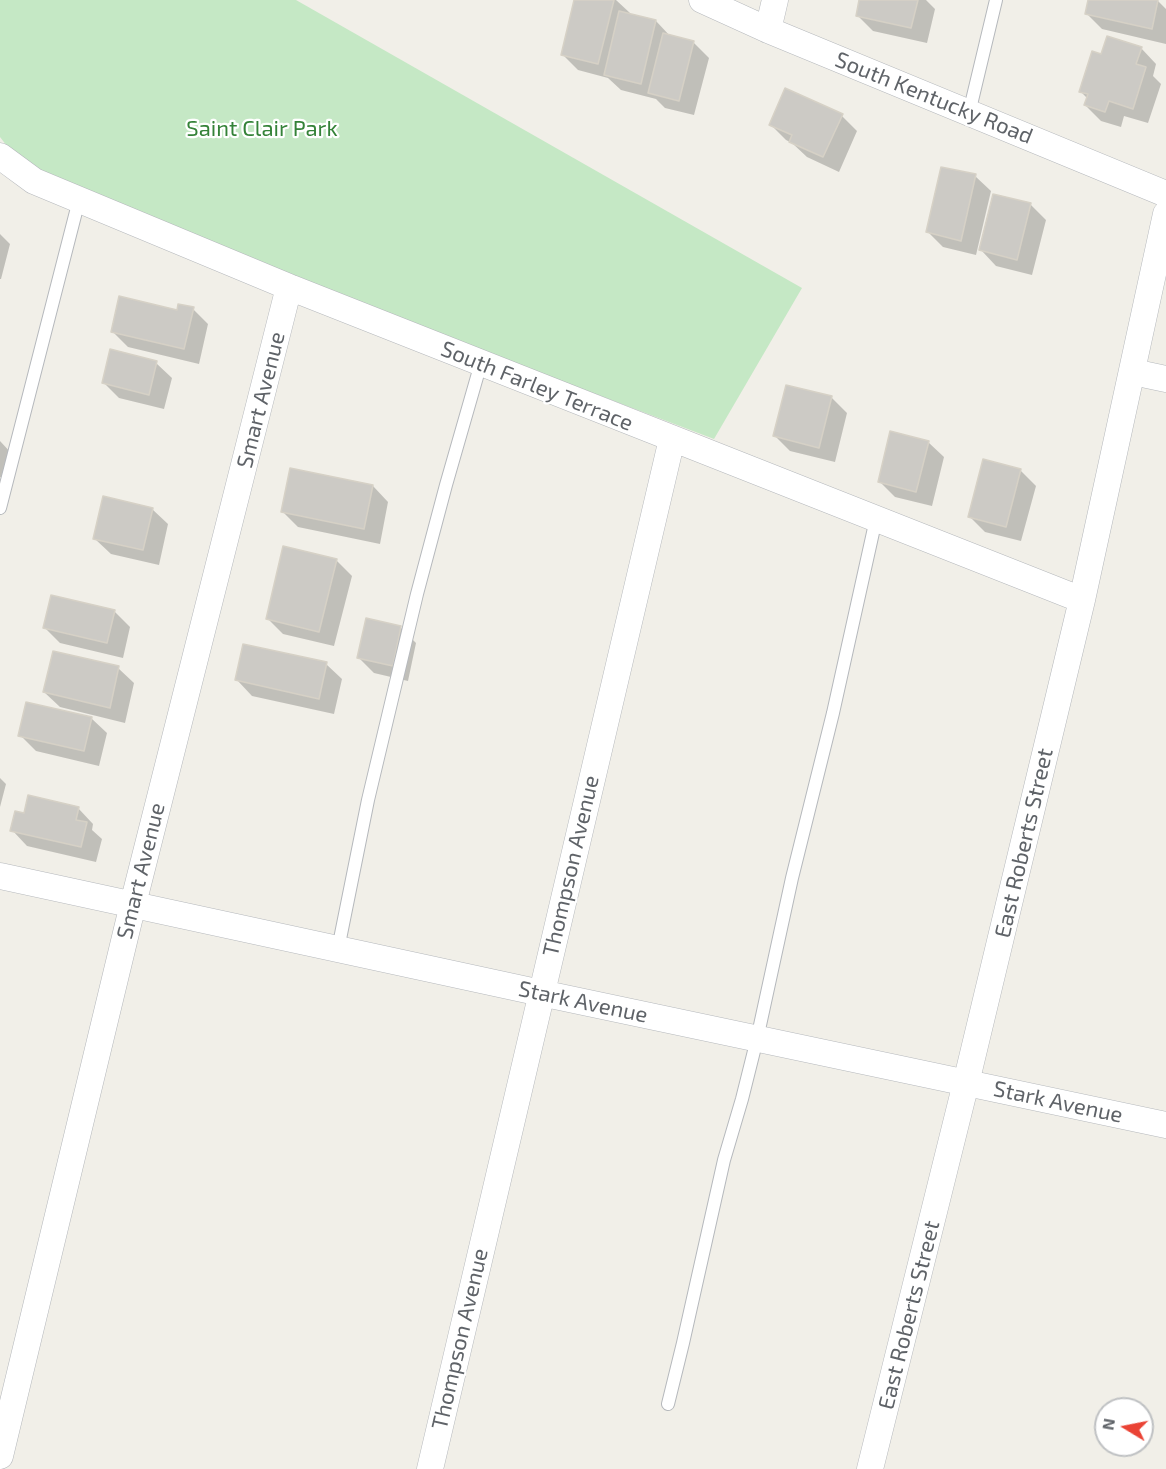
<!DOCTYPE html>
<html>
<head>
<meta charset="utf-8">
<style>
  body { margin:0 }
  #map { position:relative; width:1166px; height:1469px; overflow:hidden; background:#f1efe8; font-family:"Exo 2",sans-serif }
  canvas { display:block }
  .north { position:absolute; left:1094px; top:1397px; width:60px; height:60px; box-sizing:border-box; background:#fff; border:2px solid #bfc1c3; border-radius:50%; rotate:280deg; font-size:16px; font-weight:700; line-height:24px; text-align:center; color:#5f6368 }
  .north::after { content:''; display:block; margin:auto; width:21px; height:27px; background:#ea4335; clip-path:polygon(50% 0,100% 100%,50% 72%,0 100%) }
</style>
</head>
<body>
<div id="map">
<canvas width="1166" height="1469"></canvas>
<div class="north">N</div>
</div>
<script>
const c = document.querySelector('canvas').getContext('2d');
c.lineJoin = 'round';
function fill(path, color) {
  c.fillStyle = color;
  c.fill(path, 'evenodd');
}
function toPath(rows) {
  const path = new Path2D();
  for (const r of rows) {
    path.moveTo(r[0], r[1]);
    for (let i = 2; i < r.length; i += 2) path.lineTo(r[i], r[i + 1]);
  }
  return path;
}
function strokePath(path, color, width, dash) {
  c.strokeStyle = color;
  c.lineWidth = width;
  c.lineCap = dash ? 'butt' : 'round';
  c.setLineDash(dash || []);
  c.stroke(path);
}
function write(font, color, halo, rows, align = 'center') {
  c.font = font + ' "Exo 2",sans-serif';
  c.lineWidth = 4.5;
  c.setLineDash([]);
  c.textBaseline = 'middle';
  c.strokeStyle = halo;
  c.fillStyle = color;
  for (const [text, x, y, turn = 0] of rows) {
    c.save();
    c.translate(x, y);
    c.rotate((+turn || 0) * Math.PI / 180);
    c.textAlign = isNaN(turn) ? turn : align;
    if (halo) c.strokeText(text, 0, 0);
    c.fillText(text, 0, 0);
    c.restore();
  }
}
const green = toPath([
  [0,0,296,0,802,288,714,439,34,181,0,137]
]);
const shadow = toPath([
  [575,0,616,0,630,13,629,15,656,21,671,37,693,42,709,58,694,115,665,108,656,99,621,90,608,78,578,70,562,54],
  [861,0,926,0,935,9,927,43,873,31,857,15],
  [1090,0,1157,0,1166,9,1166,44,1102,29,1086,13],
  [1141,48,1156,64,1153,76,1161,84,1148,123,1124,116,1121,127,1101,121,1085,105,1088,99,1080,91,1102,56],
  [842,116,857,131,839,172,807,157,792,143,786,140,770,124],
  [975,176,991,191,976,255,943,247,928,232],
  [994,196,1031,205,1046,220,1032,275,996,266,981,250],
  [0,234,10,244,1,279,0,279],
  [193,309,208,324,199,364,128,347,113,332,178,311],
  [156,363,172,378,164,409,119,398,103,382],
  [832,398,847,413,835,462,790,451,775,436],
  [0,441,13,455,7,479,0,477],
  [928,442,944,457,932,506,895,497,879,481],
  [1020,470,1036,486,1021,541,985,532,969,516],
  [373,486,388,502,380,544,298,527,283,512],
  [152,509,168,524,159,565,111,554,95,539],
  [336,560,352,576,334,646,283,634,267,618],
  [114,611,130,627,123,658,60,643,45,628],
  [400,627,416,643,408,681,374,673,359,658],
  [326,664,342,679,334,714,252,696,237,680],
  [118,668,134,683,125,723,60,707,44,692],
  [91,718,107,733,99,766,36,751,20,735],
  [0,778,6,784,0,807],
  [78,808,93,824,92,830,102,839,96,862,27,846,12,830,25,815]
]);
const building = toPath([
  [574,0,614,0,598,64,561,55,574,0],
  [859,0,918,0,911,28,856,16,859,0],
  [1088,0,1158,0,1152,29,1085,14,1088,0],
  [619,11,656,20,641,84,604,75,619,11],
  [663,33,694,41,679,101,648,93,663,33],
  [1107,36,1142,47,1136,64,1146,67,1133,109,1109,101,1105,112,1084,105,1088,94,1079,92,1092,51,1101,54,1107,36],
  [785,88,843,114,823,157,789,142,792,135,769,125,785,88],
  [941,167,976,174,961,241,926,232,941,167],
  [993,194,1031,203,1017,260,979,250,993,194],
  [119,296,177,310,178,304,194,307,184,349,111,332,119,296],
  [110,349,157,361,149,395,102,383,110,349],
  [786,385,832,396,819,448,773,436,786,385],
  [890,431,929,441,916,492,878,482,890,431],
  [983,459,1021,469,1006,527,968,517,983,459],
  [290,468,373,485,364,529,281,512,290,468],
  [103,496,153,508,143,550,93,539,103,496],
  [283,546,337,559,319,632,266,619,283,546],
  [51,595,115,610,107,643,43,628,51,595],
  [366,618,401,626,393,666,357,658,366,618],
  [243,644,327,662,319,699,235,680,243,644],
  [53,651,119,666,110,708,43,692,53,651],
  [26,702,92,717,84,751,18,736,26,702],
  [28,795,79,807,76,820,87,822,81,847,10,831,15,811,24,813,28,795]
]);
const lane = toPath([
  [969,113,996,0],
  [0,508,79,200],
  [338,949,368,800,417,594,446,485,481,363],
  [668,1404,683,1343,724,1160,742,1099,757,1039,792,878,833,713,876,519]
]);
const street = toPath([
  [702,0,768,30,1166,194],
  [768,30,775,0],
  [0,156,34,181,289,287,1082,600],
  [1133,372,1166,379],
  [0,876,541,993,1166,1125],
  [0,1456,133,904,289,287],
  [430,1469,672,439],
  [870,1469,966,1083,1082,600,1166,214]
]);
const streetNames = [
  ["South Kentucky Road",934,98,22],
  ["South Farley Terrace",537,386,22],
  ["Smart Avenue",261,400,-76],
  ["East Roberts Street",1024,843,-77],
  ["Thompson Avenue",571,866,-77],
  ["Smart Avenue",141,871,-76],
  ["Stark Avenue",583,1002,12],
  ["Stark Avenue",1058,1102,12],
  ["East Roberts Street",909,1315,-76],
  ["Thompson Avenue",460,1339,-77]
];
const parkNames = [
  ["Saint Clair Park",262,129]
];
fill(green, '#c5e8c5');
fill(shadow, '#0003');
fill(building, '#cccac5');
strokePath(building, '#d6d1c6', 1.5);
strokePath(lane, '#b5b8bc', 14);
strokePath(street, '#b5b8bc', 27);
strokePath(lane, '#fff', 12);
strokePath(street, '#fff', 26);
write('22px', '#5f6368', '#fff', streetNames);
write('22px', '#348238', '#fff', parkNames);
</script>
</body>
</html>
